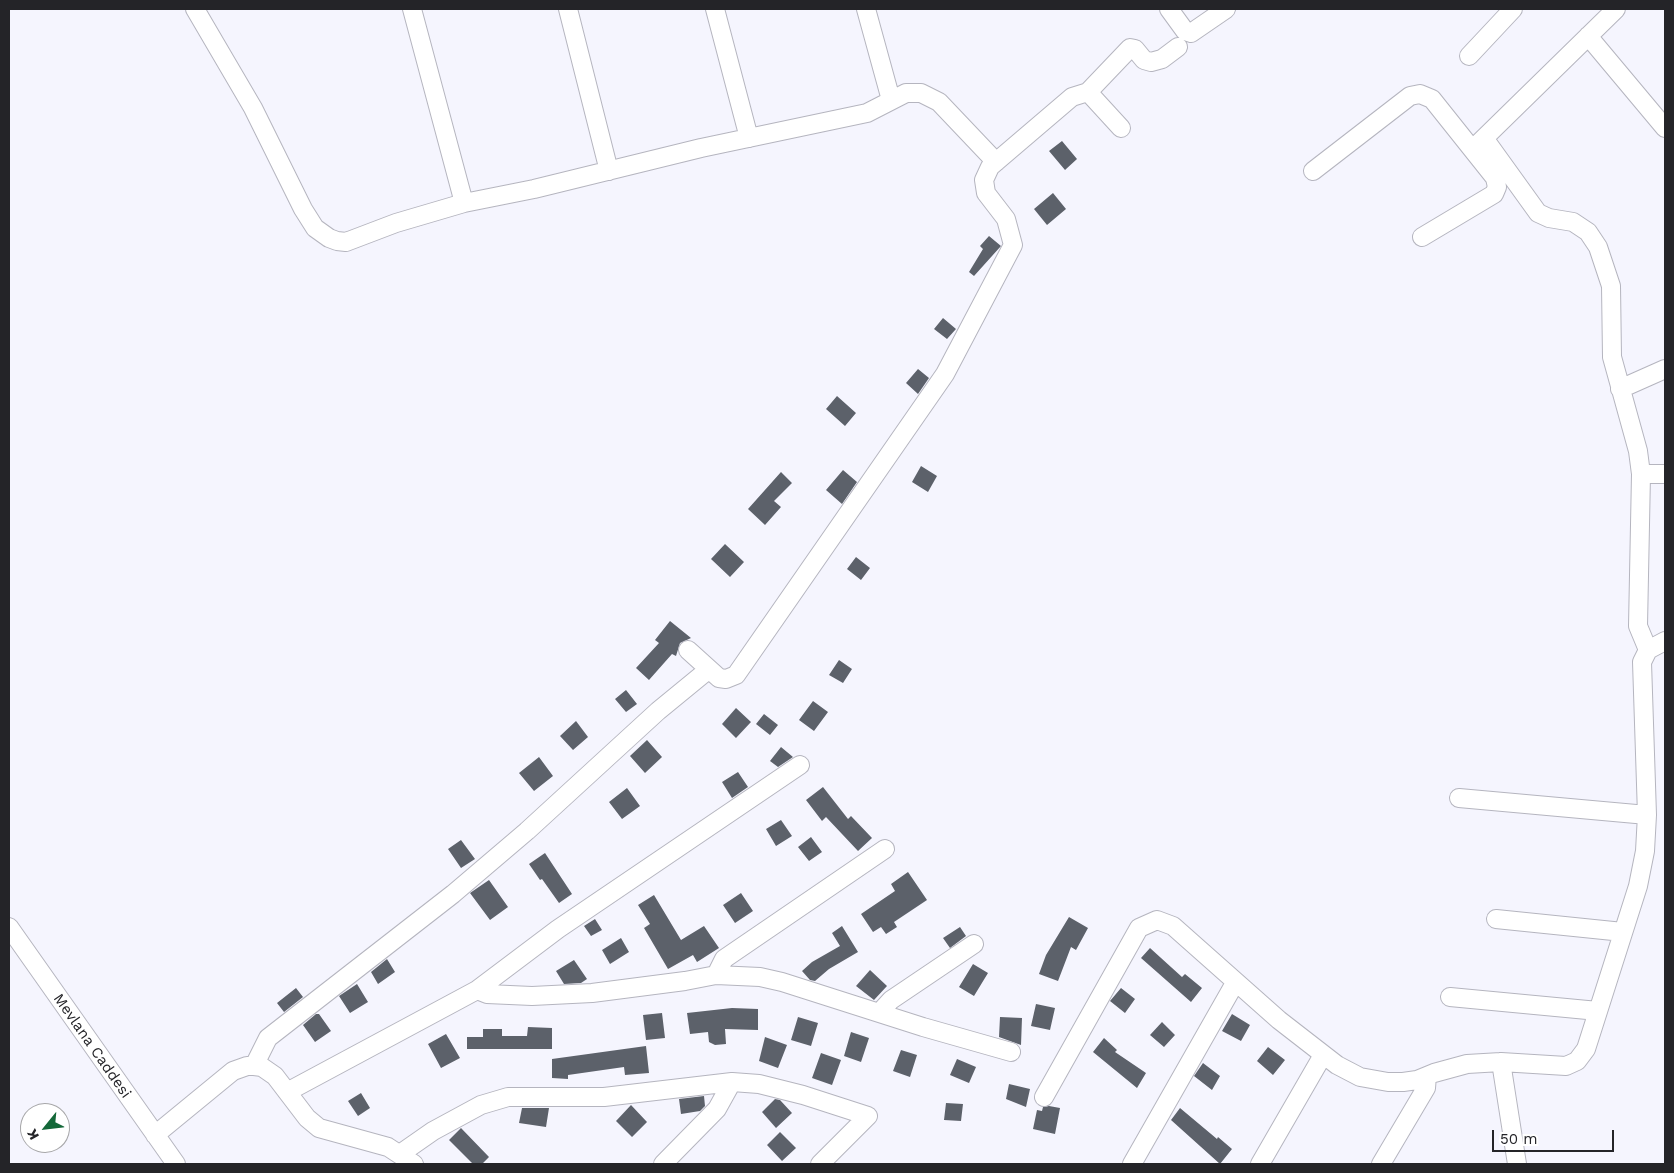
<!DOCTYPE html>
<html>
<head>
<meta charset="utf-8">
<style>
  body { margin:0 }
  #map { position:relative; width:1674px; height:1173px; overflow:hidden; background:#f5f5fe; font-family:"Work Sans",sans-serif }
  canvas { display:block }
  .frame { position:absolute; inset:0; border:10px solid #242428; pointer-events:none }
  .north { position:absolute; left:20px; top:1103px; width:50px; height:50px; box-sizing:border-box; background:#fff; border:1px solid #a7a7a9; border-radius:50%; rotate:241deg; font-size:14px; font-weight:700; line-height:20px; text-align:center; color:#242428 }
  .north::after { content:''; display:block; margin:auto; width:18px; height:22px; background:#146839; clip-path:polygon(50% 0,100% 100%,50% 72%,0 100%) }
  .scale { position:absolute; left:1492px; top:1130px; width:122px; height:22px; box-sizing:border-box; border:2px solid #242428; border-top:0; padding-left:6px; font-size:15px; line-height:18px; white-space:nowrap; color:#242428; -webkit-text-stroke:4px #fff; paint-order:stroke }
</style>
</head>
<body>
<div id="map">
<canvas width="1674" height="1173"></canvas>
<div class="frame"></div>
<div class="north">K</div>
<div class="scale">50 m</div>
</div>
<script>
const c = document.querySelector('canvas').getContext('2d');
c.lineJoin = 'round';
function fill(path, color) {
  c.fillStyle = color;
  c.fill(path, 'evenodd');
}
function toPath(rows) {
  const path = new Path2D();
  for (const r of rows) {
    path.moveTo(r[0], r[1]);
    for (let i = 2; i < r.length; i += 2) path.lineTo(r[i], r[i + 1]);
  }
  return path;
}
function strokePath(path, color, width, dash) {
  c.strokeStyle = color;
  c.lineWidth = width;
  c.lineCap = dash ? 'butt' : 'round';
  c.setLineDash(dash || []);
  c.stroke(path);
}
function write(font, color, halo, rows, align = 'center') {
  c.font = font + ' "Work Sans",sans-serif';
  c.lineWidth = 5;
  c.setLineDash([]);
  c.textBaseline = 'middle';
  c.strokeStyle = halo;
  c.fillStyle = color;
  for (const [text, x, y, turn = 0] of rows) {
    c.save();
    c.translate(x, y);
    c.rotate((+turn || 0) * Math.PI / 180);
    c.textAlign = isNaN(turn) ? turn : align;
    if (halo) c.strokeText(text, 0, 0);
    c.fillText(text, 0, 0);
    c.restore();
  }
}
const building = toPath([
  [1062,141,1077,159,1065,170,1049,151],
  [1053,193,1066,209,1047,225,1034,209],
  [989,236,1001,246,974,276,969,272,983,249,980,246],
  [943,318,956,329,947,339,934,329],
  [918,369,929,378,918,394,906,383],
  [837,396,856,413,845,426,826,409],
  [921,466,937,476,928,492,912,482],
  [843,470,857,482,842,504,826,490],
  [781,472,792,483,774,501,781,507,765,525,748,509],
  [725,544,744,562,730,577,711,559],
  [856,557,870,568,861,580,847,569],
  [670,621,691,638,680,643,676,656,672,654,649,680,636,668,659,643,655,640],
  [839,660,852,669,843,683,829,675],
  [626,690,637,704,626,712,615,699],
  [813,701,828,712,814,731,799,720],
  [736,708,751,722,736,738,722,724],
  [764,714,778,725,770,735,756,724],
  [576,721,588,737,573,750,560,736],
  [647,740,662,757,645,773,630,756],
  [781,747,793,757,778,767,770,761],
  [539,757,553,776,534,791,519,773],
  [738,772,748,787,732,798,722,782],
  [823,787,848,819,851,816,872,838,858,851,826,817,822,821,806,800],
  [627,788,640,806,622,819,609,802],
  [781,820,792,836,776,846,766,829],
  [811,837,822,852,809,861,798,847],
  [461,840,475,859,461,868,448,849],
  [545,853,572,894,559,903,542,879,540,880,529,864],
  [908,872,927,900,894,922,897,927,886,934,881,927,873,932,861,914,895,891,891,884],
  [489,880,508,907,490,920,470,893],
  [741,893,753,911,735,923,723,905],
  [654,895,681,940,704,926,719,948,697,962,693,955,668,969,644,928,650,924,638,905],
  [1069,917,1088,928,1076,950,1071,947,1058,981,1039,974,1046,955],
  [595,919,602,930,591,936,584,926],
  [842,926,858,952,829,969,815,981,810,980,802,971,812,962,840,946,832,933],
  [960,927,966,936,950,948,943,938],
  [621,938,629,952,610,964,602,950],
  [1150,948,1182,977,1185,974,1202,988,1191,1002,1141,958],
  [387,959,395,972,378,984,371,972],
  [574,960,587,979,581,983,564,984,556,971],
  [973,964,988,973,974,996,959,987],
  [870,970,887,986,874,1000,856,986],
  [357,984,368,1002,350,1013,339,996],
  [296,988,303,997,284,1012,277,1003],
  [1121,988,1135,999,1125,1013,1110,1001],
  [1036,1004,1055,1008,1050,1030,1031,1026],
  [732,1008,758,1009,758,1030,725,1029,726,1044,715,1045,709,1042,708,1032,690,1034,687,1013],
  [662,1013,665,1038,646,1040,643,1015],
  [316,1014,319,1014,331,1031,315,1042,303,1025],
  [1232,1014,1250,1025,1241,1041,1222,1031],
  [798,1017,818,1023,811,1046,791,1040],
  [1000,1017,1022,1018,1021,1045,999,1037],
  [1162,1022,1175,1035,1164,1047,1150,1035],
  [528,1027,552,1028,552,1049,467,1049,467,1037,483,1037,483,1029,502,1029,502,1036,527,1036],
  [851,1032,869,1038,861,1062,844,1056],
  [446,1034,460,1058,441,1068,428,1044],
  [765,1037,787,1045,778,1068,759,1061],
  [1104,1038,1117,1050,1115,1052,1146,1073,1137,1088,1093,1052],
  [646,1046,649,1073,625,1075,624,1067,568,1075,568,1079,552,1078,552,1059],
  [1268,1047,1285,1060,1273,1075,1257,1061],
  [901,1050,917,1055,910,1077,893,1071],
  [821,1053,841,1060,832,1085,812,1078],
  [957,1059,976,1067,969,1083,950,1075],
  [1203,1063,1220,1076,1212,1090,1194,1076],
  [1009,1084,1030,1089,1026,1107,1006,1099],
  [361,1093,370,1108,358,1116,348,1101],
  [704,1096,705,1106,700,1111,681,1114,679,1099],
  [775,1099,780,1100,792,1113,776,1128,762,1112],
  [946,1103,963,1104,961,1121,944,1120],
  [631,1105,647,1122,632,1137,616,1121],
  [1049,1106,1060,1108,1055,1134,1033,1129,1037,1110,1042,1111,1043,1107],
  [522,1108,549,1108,546,1127,519,1123],
  [1180,1108,1217,1139,1218,1137,1232,1149,1220,1164,1171,1120],
  [461,1128,489,1157,482,1164,473,1164,449,1140],
  [780,1132,796,1148,782,1161,767,1145]
]);
const minor = toPath([
  [195,9,253,108,303,209,315,228,329,238,337,241,346,242,396,223,464,203,534,189,701,148,867,113,906,93,921,93,939,102,996,162],
  [412,9,464,203],
  [568,9,609,171],
  [715,9,749,138],
  [866,9,891,100],
  [1169,9,1185,31,1191,33,1226,9],
  [1588,36,1665,128],
  [1469,56,1513,9],
  [1088,92,1121,128],
  [1484,138,1538,213,1549,218,1573,222,1588,232,1598,247,1611,286,1612,357,1638,451,1641,474,1638,626,1648,650],
  [1477,145,1616,9],
  [1313,171,1410,96,1420,94,1432,99,1495,178,1497,187,1494,194,1422,237],
  [1620,389,1665,369],
  [1641,474,1665,474],
  [688,650,719,678,726,679,736,675,945,374,1013,245,1006,219,986,193,984,180,990,167,1072,97,1088,92,1130,48,1135,49,1144,60,1151,62,1162,59,1178,47],
  [1459,798,1647,815],
  [1496,919,1623,932],
  [9,927,176,1164],
  [716,975,724,959,885,849],
  [477,990,487,994,532,996,592,993,685,981,716,975,760,977,782,982,923,1027,1011,1052],
  [1450,997,1598,1011],
  [880,1012,891,1000,974,944],
  [1501,1062,1517,1164],
  [254,1066,268,1038,453,894,527,831,658,711,708,670],
  [287,1092,477,990,558,929,800,765],
  [1044,1097,1139,928,1157,920,1173,926,1279,1020,1337,1065,1360,1077,1388,1082,1403,1082,1417,1080,1434,1073,1467,1064,1501,1062,1566,1066,1577,1061,1586,1049,1638,886,1645,851,1647,815,1642,662,1648,650,1665,641],
  [155,1135,233,1071,247,1066,254,1066,262,1067,275,1076,307,1118,319,1128,388,1147,414,1164],
  [400,1154,433,1131,481,1105,508,1097,604,1097,732,1082,759,1084,803,1095,868,1116,820,1164],
  [663,1164,717,1109,732,1082],
  [1132,1164,1235,983],
  [1260,1164,1323,1055],
  [1381,1164,1426,1088,1427,1076]
]);
const streetNames = [
  ["Mevlana Caddesi",92,1046,55]
];
fill(building, '#5c616a');
strokePath(minor, '#b5b5bf', 20);
strokePath(minor, '#fff', 18);
write('15px', '#242428', '#fff', streetNames);
</script>
</body>
</html>
